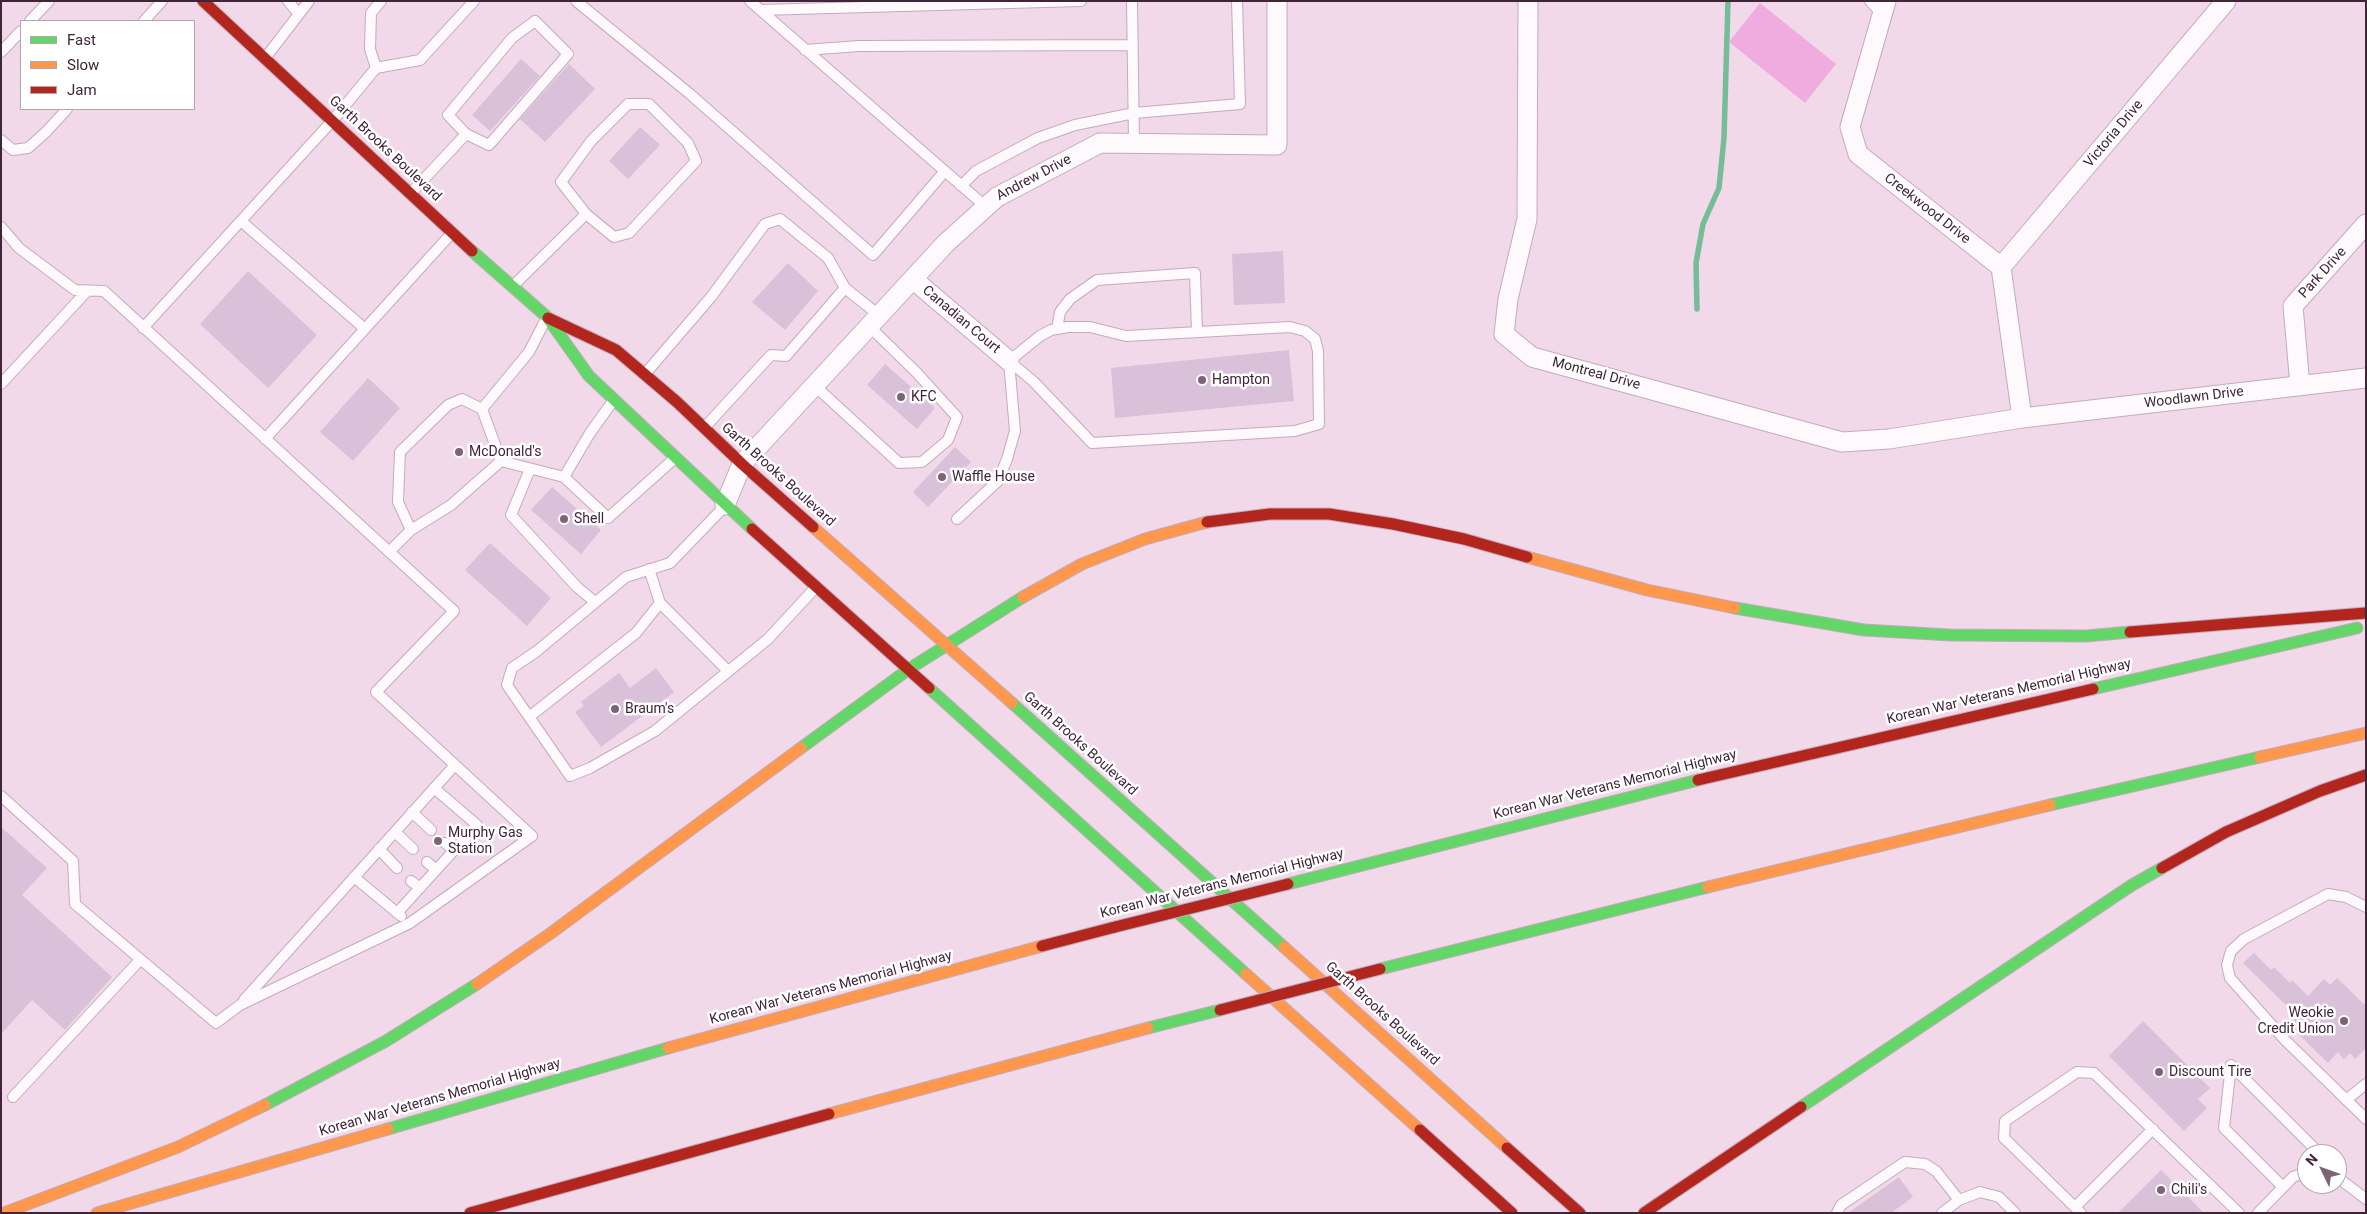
<!DOCTYPE html>
<html>
<head>
<meta charset="utf-8">
<style>
  body { margin:0 }
  #map { position:relative; width:2367px; height:1214px; overflow:hidden; background:#f1d9ea; font-family:Roboto,sans-serif }
  canvas { display:block }
  .frame { position:absolute; inset:0; border:2px solid #402438; pointer-events:none }
  .legend { position:absolute; left:20px; top:20px; width:175px; height:90px; box-sizing:border-box; background:#fff; border:1px solid #b3a7af; margin:0; padding:6px 9px; list-style:none; font-size:15px; color:#402438 }
  .legend li { display:flex; align-items:center; gap:10px; height:25px }
  .legend b { width:25px; border:1px solid #b3a7af }
  .north { position:absolute; left:2297px; top:1144px; width:50px; height:50px; box-sizing:border-box; background:#fff; border:1px solid #b3a7af; border-radius:50%; rotate:312deg; font-size:14px; font-weight:700; line-height:20px; text-align:center; color:#402438 }
  .north::after { content:''; display:block; margin:auto; width:18px; height:22px; background:#7e6376; clip-path:polygon(50% 0,100% 100%,50% 72%,0 100%) }
</style>
</head>
<body>
<div id="map">
<canvas width="2367" height="1214"></canvas>
<div class="frame"></div>
<ul class="legend">
<li><b style="height:6px;background:#63d668"></b>Fast</li>
<li><b style="height:6px;background:#ff974d"></b>Slow</li>
<li><b style="height:6px;background:#b3261e"></b>Jam</li>
</ul>
<div class="north">N</div>
</div>
<script>
const c = document.querySelector('canvas').getContext('2d');
c.lineJoin = 'round';
function fill(path, color) {
  c.fillStyle = color;
  c.fill(path, 'evenodd');
}
function toPath(rows) {
  const path = new Path2D();
  for (const r of rows) {
    path.moveTo(r[0], r[1]);
    for (let i = 2; i < r.length; i += 2) path.lineTo(r[i], r[i + 1]);
  }
  return path;
}
function strokePath(path, color, width, dash) {
  c.strokeStyle = color;
  c.lineWidth = width;
  c.lineCap = dash ? 'butt' : 'round';
  c.setLineDash(dash || []);
  c.stroke(path);
}
function write(font, color, halo, rows, align = 'center') {
  c.font = font + ' Roboto,sans-serif';
  c.lineWidth = 5;
  c.setLineDash([]);
  c.textBaseline = 'middle';
  c.strokeStyle = halo;
  c.fillStyle = color;
  for (const [text, x, y, turn = 0] of rows) {
    c.save();
    c.translate(x, y);
    c.rotate((+turn || 0) * Math.PI / 180);
    c.textAlign = isNaN(turn) ? turn : align;
    if (halo) c.strokeText(text, 0, 0);
    c.fillText(text, 0, 0);
    c.restore();
  }
}
const green = toPath([
  [1760,3,1836,64,1805,103,1729,42]
]);
const stream = toPath([
  [1697,309,1696,263,1703,224,1719,188,1724,138,1728,1]
]);
const building = toPath([
  [521,59,540,76,490,131,472,115],
  [569,64,595,89,545,142,520,119],
  [640,127,660,145,628,179,609,161],
  [1283,251,1285,303,1234,305,1232,254],
  [788,263,818,291,785,330,752,302],
  [248,271,317,335,268,388,200,324],
  [1289,350,1294,401,1115,418,1111,368],
  [885,364,935,408,917,429,867,385],
  [368,378,400,408,353,461,320,432],
  [955,447,971,462,928,507,913,492],
  [552,487,601,530,581,554,531,510],
  [490,543,551,598,527,626,465,570],
  [656,668,674,692,601,747,575,712,584,706,581,702,619,673,630,688],
  [1,827,47,868,22,895,112,977,65,1030,32,1000,1,1034],
  [2254,953,2271,970,2274,967,2290,983,2292,980,2308,996,2324,979,2330,985,2337,978,2366,1006,2366,1048,2355,1059,2350,1053,2344,1059,2338,1052,2328,1063,2288,1024,2294,1017,2288,1012,2291,1010,2243,963],
  [2143,1021,2210,1088,2198,1099,2207,1108,2184,1131,2109,1056],
  [2161,1170,2204,1213,2118,1213],
  [1899,1177,1913,1197,1891,1213,1848,1213]
]);
const lane = toPath([
  [288,1,298,13],
  [576,1,690,94,873,255,945,171],
  [750,1,986,207],
  [1132,1,1134,143],
  [1870,1,1882,14],
  [760,10,1081,1],
  [30,21,49,1],
  [144,21,162,1],
  [805,50,859,46,1133,45],
  [1,52,21,31],
  [266,57,309,1],
  [376,68,370,49,371,13,381,1],
  [1,140,13,150,28,148,46,132,67,109],
  [961,186,976,171,1021,147,1038,138,1075,125,1134,113,1240,104,1237,1],
  [411,193,466,134,489,145,568,54,535,21,512,38,448,115,466,134],
  [241,221,365,329],
  [1,227,19,248,75,290,104,291,454,611,376,692,532,836,410,923,240,1005,216,1023,75,904,73,861,1,796],
  [513,286,586,214,614,237,629,233,696,161,688,143,649,104,628,104,591,141,561,182,586,214],
  [1068,327,1090,327,1126,336,1290,327,1305,331,1315,339,1318,351,1319,424,1295,431,1092,443,1033,381,1009,361,1040,336,1051,330,1068,327],
  [143,328,333,120,376,68,420,60,474,1],
  [1057,329,1060,312,1070,299,1097,280,1195,273,1197,332],
  [645,374,711,297,765,224,780,219,828,258,845,288],
  [1,384,87,291],
  [815,386,899,463,922,462,948,440,957,417,917,373,870,327],
  [482,409,529,352,546,319],
  [705,427,771,355,786,356,845,288,880,316],
  [265,439,451,234],
  [501,461,564,477,590,433,613,401],
  [530,469,511,515,577,587,595,602],
  [564,477,608,518,675,458],
  [725,506,670,563,626,577,537,651,512,668,507,685,570,776,590,768,655,731,768,639,816,587],
  [957,519,998,481,1007,459,1015,431,1009,361],
  [389,552,411,530,451,505,501,461,482,409,462,399,448,405,400,452,398,502,411,530],
  [660,603,728,671],
  [529,717,636,633,660,603,649,569],
  [412,812,431,830],
  [395,832,413,849],
  [445,843,454,850],
  [379,849,397,868],
  [427,862,436,870],
  [354,877,401,916],
  [411,881,420,888],
  [2366,907,2346,897,2328,894,2244,939,2231,951,2227,965,2230,978,2285,1040,2366,1119],
  [397,913,477,825,434,788],
  [244,1000,455,765],
  [13,1097,140,960],
  [2346,1100,2366,1084],
  [2337,1177,2366,1199],
  [2283,1187,2224,1128,2231,1065,2316,1150,2316,1154],
  [2075,1207,2153,1129],
  [1837,1213,1841,1205,1905,1162,1925,1164,1936,1171,1959,1200],
  [1942,1213,1959,1200,1980,1192,1999,1197,2015,1213],
  [2081,1213,2004,1138,2005,1121,2077,1072,2094,1073,2239,1213],
  [2258,1213,2293,1177,2307,1172]
]);
const street = toPath([
  [1528,1,1527,219,1508,299,1504,334,1532,357,1842,442,1889,439,2022,418,2366,378],
  [1886,1,1850,127,1858,154,2001,267,2022,418],
  [2001,267,2226,1],
  [914,280,1009,361],
  [2300,386,2293,306,2366,224],
  [725,505,742,464,946,243,997,197,1100,143,1277,145,1277,1]
]);
const fast = toPath([
  [472,251,547,317,589,376,752,529],
  [1735,608,1864,630,1950,635,2086,636,2130,632],
  [929,688,1246,974],
  [2093,689,2357,628],
  [1012,703,1284,947],
  [801,748,909,669,1023,597],
  [2050,805,2260,757],
  [1288,884,1698,780],
  [1380,969,1708,887],
  [1148,1028,1220,1010],
  [265,1105,386,1041,477,984],
  [1801,1107,2132,885,2162,868],
  [388,1129,668,1048]
]);
const slow = toPath([
  [813,527,1012,703],
  [1527,557,1647,590,1735,608],
  [1023,597,1082,564,1145,539,1207,522],
  [2260,757,2366,733],
  [1708,887,2050,805],
  [1284,947,1507,1148],
  [1246,974,1420,1130],
  [477,984,551,933,801,748],
  [668,1048,1042,946],
  [829,1114,1148,1028],
  [4,1213,178,1147,265,1105],
  [97,1213,388,1129]
]);
const jam = toPath([
  [203,1,472,251],
  [548,318,616,350,677,402,742,464,813,527],
  [1207,522,1270,514,1329,514,1393,524,1464,539,1527,557],
  [752,529,929,688],
  [2130,632,2366,613],
  [1698,780,2093,689],
  [2162,868,2226,832,2320,791,2366,775],
  [1042,946,1115,927],
  [1420,1130,1512,1213],
  [1507,1148,1580,1213],
  [470,1213,829,1114],
  [1644,1213,1801,1107]
]);
const jamBridge = toPath([
  [1115,927,1288,884],
  [1220,1010,1380,969]
]);
const markers = [
  [1202,380,5,"#7e6376"],
  [901,397,5,"#7e6376"],
  [459,452,5,"#7e6376"],
  [942,477,5,"#7e6376"],
  [564,519,5,"#7e6376"],
  [615,709,5,"#7e6376"],
  [438,841,5,"#7e6376"],
  [2344,1021,5,"#7e6376"],
  [2159,1072,5,"#7e6376"],
  [2161,1190,5,"#7e6376"]
];
const streetNames = [
  ["Victoria Drive",2114,134,-50],
  ["Garth Brooks Boulevard",385,149,43],
  ["Andrew Drive",1034,178,-28],
  ["Creekwood Drive",1927,209,38],
  ["Park Drive",2323,273,-48],
  ["Canadian Court",961,320,40],
  ["Montreal Drive",1596,374,15],
  ["Woodlawn Drive",2194,398,-7],
  ["Garth Brooks Boulevard",778,475,42],
  ["Korean War Veterans Memorial Highway",2009,692,-13],
  ["Garth Brooks Boulevard",1080,744,42],
  ["Korean War Veterans Memorial Highway",1615,785,-14],
  ["Korean War Veterans Memorial Highway",1222,884,-14],
  ["Korean War Veterans Memorial Highway",831,988,-15],
  ["Garth Brooks Boulevard",1382,1014,42],
  ["Korean War Veterans Memorial Highway",440,1098,-16]
];
const poiNames = [
  ["Hampton",1212,380],
  ["KFC",911,397],
  ["McDonald's",469,452],
  ["Waffle House",952,477],
  ["Shell",574,519],
  ["Braum's",625,709],
  ["Murphy Gas",448,833],
  ["Station",448,849],
  ["Weokie",2334,1013,"right"],
  ["Credit Union",2334,1029,"right"],
  ["Discount Tire",2169,1072],
  ["Chili's",2171,1190]
];
fill(green, '#f0acde');
strokePath(stream, '#75bc99', 5.5);
fill(building, '#d8c1d9');
strokePath(lane, '#c3abbc', 12);
strokePath(street, '#c3abbc', 21);
strokePath(fast, '#c3abbc', 13);
strokePath(slow, '#c3abbc', 13);
strokePath(jam, '#c3abbc', 13);
strokePath(lane, '#fdf9fc', 10);
strokePath(street, '#fdf9fc', 19);
strokePath(fast, '#63d668', 11);
strokePath(slow, '#ff974d', 11);
strokePath(jam, '#b3261e', 11);
strokePath(jamBridge, '#b9aec2', 13, []);
strokePath(jamBridge, '#b3261e', 11);
for (const [x, y, r, color] of markers) {
  const dot = new Path2D();
  dot.arc(x, y, r, 0, 2 * Math.PI);
  c.fillStyle = color;
  c.fill(dot);
  strokePath(dot, '#fff', 2);
}
write('14px', '#402438', '#fff', streetNames);
write('14px', '#402438', '#fff', poiNames, 'left');
</script>
</body>
</html>
